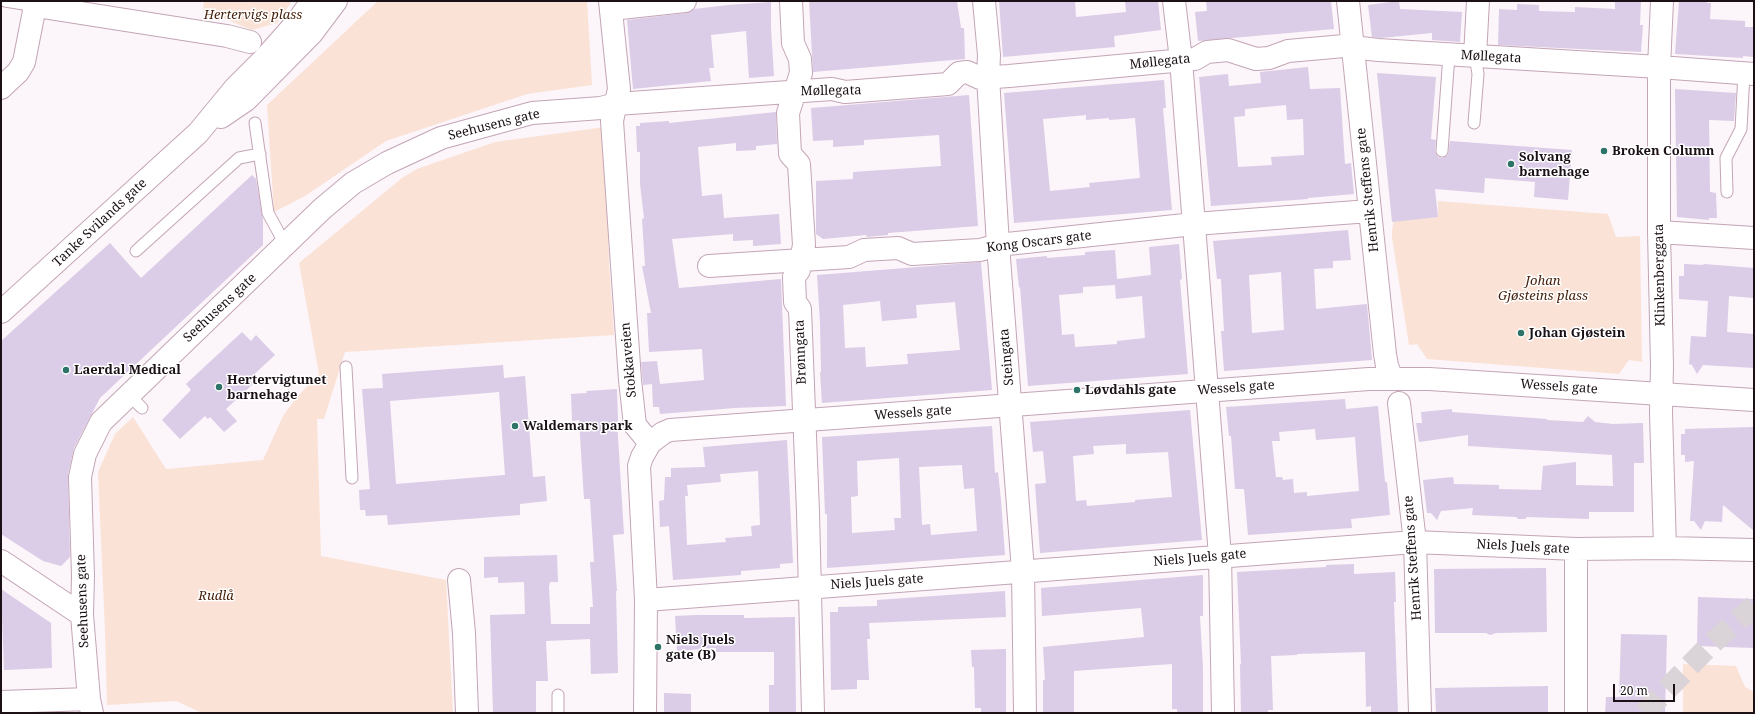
<!DOCTYPE html>
<html>
<head>
<meta charset="utf-8">
<style>
  body { margin:0 }
  #map { position:relative; width:1755px; height:714px; overflow:hidden; background:#fcf5f9; font-family:"Noto Serif",serif }
  canvas { display:block }
  .frame { position:absolute; inset:0; border:2px solid #1a1016; pointer-events:none }
  .scale { position:absolute; left:1613px; top:684px; width:62px; height:18px; box-sizing:border-box; border:2px solid #1a1016; border-top:0; padding-left:5px; font-size:12px; line-height:14px; white-space:nowrap; color:#1a1016; -webkit-text-stroke:3px #fff; paint-order:stroke }
</style>
</head>
<body>
<div id="map">
<canvas width="1755" height="714"></canvas>
<div class="frame"></div>
<div class="scale">20 m</div>
</div>
<script>
const c = document.querySelector('canvas').getContext('2d');
c.lineJoin = 'round';
function fill(path, color) {
  c.fillStyle = color;
  c.fill(path, 'evenodd');
}
function toPath(rows) {
  const path = new Path2D();
  for (const r of rows) {
    path.moveTo(r[0], r[1]);
    for (let i = 2; i < r.length; i += 2) path.lineTo(r[i], r[i + 1]);
  }
  return path;
}
function strokePath(path, color, width, dash) {
  c.strokeStyle = color;
  c.lineWidth = width;
  c.lineCap = dash ? 'butt' : 'round';
  c.setLineDash(dash || []);
  c.stroke(path);
}
function write(font, color, halo, rows, align = 'center') {
  c.font = font + ' "Noto Serif",serif';
  c.lineWidth = 3;
  c.setLineDash([]);
  c.textBaseline = 'middle';
  c.strokeStyle = halo;
  c.fillStyle = color;
  for (const [text, x, y, turn = 0] of rows) {
    c.save();
    c.translate(x, y);
    c.rotate((+turn || 0) * Math.PI / 180);
    c.textAlign = isNaN(turn) ? turn : align;
    if (halo) c.strokeText(text, 0, 0);
    c.fillText(text, 0, 0);
    c.restore();
  }
}
const green = toPath([
  [204,1,292,1,277,23,252,30,203,10],
  [378,1,587,1,592,85,527,94,386,141,305,196,274,212,267,105],
  [605,127,609,264,614,335,345,352,324,419,317,419,321,556,446,580,453,713,202,713,176,701,107,705,105,631,98,472,115,434,133,417,166,469,263,460,283,416,297,397,319,374,299,263,402,178,417,169,495,142],
  [1438,201,1608,214,1616,237,1640,236,1642,362,1629,360,1619,374,1427,359,1417,344,1409,345,1392,237,1392,229,1394,221,1438,217],
  [1683,664,1736,666,1745,687,1754,692,1754,713,1683,713]
]);
const building = toPath([
  [809,1,957,1,961,28,964,28,965,59,813,72],
  [999,1,1075,1,1076,17,1126,12,1125,1,1158,1,1161,30,1114,36,1115,47,1003,57],
  [1206,1,1331,1,1334,29,1198,41,1195,12,1207,11],
  [1399,1,1400,9,1462,12,1460,42,1432,40,1432,33,1381,38,1372,37,1368,5],
  [1615,1,1641,1,1640,25,1643,25,1641,52,1498,45,1499,9,1517,10,1517,4,1539,5,1539,11,1575,12,1575,7,1615,9],
  [1679,1,1707,1,1707,3,1711,3,1710,19,1745,21,1745,27,1754,27,1754,57,1743,56,1743,58,1675,54],
  [771,2,771,28,774,76,749,78,746,31,711,35,714,68,709,68,711,81,633,89,627,20,686,13,694,9,728,5],
  [1308,67,1310,89,1340,88,1345,164,1351,163,1354,194,1308,198,1308,199,1211,206,1199,77,1228,74,1229,86,1261,83,1260,72],
  [1286,105,1287,120,1303,119,1304,155,1271,157,1272,165,1238,167,1234,117,1245,116,1245,109],
  [1377,73,1436,77,1431,139,1436,140,1435,151,1438,157,1442,158,1448,155,1450,141,1572,150,1568,200,1534,197,1535,182,1485,178,1484,193,1435,189,1438,217,1392,222],
  [1164,80,1166,108,1163,108,1172,210,1014,223,1004,93],
  [1086,115,1086,120,1109,118,1109,120,1135,118,1140,178,1089,183,1090,187,1050,191,1043,119],
  [1675,89,1736,93,1734,121,1709,120,1710,192,1716,193,1717,218,1709,218,1709,220,1677,217],
  [969,95,978,226,888,233,888,235,867,237,866,235,823,239,816,234,816,181,853,179,853,172,941,166,939,135,864,140,864,145,833,147,833,140,813,141,811,108],
  [776,112,777,144,756,146,756,150,736,151,736,143,698,147,702,196,722,194,724,218,779,214,781,244,753,246,753,240,733,241,733,234,672,239,679,288,781,279,786,406,735,408,660,414,659,407,653,407,652,384,643,385,641,362,657,361,660,384,704,380,702,349,649,352,647,313,651,313,642,266,645,266,642,219,644,218,640,184,640,152,637,152,636,126,640,126,640,123,669,121,669,123],
  [252,175,256,179,263,219,263,245,100,398,74,448,68,474,70,557,61,566,43,561,1,534,1,341,110,243,141,278],
  [1348,230,1351,260,1333,261,1333,268,1314,269,1316,309,1367,304,1372,360,1224,371,1221,331,1224,331,1221,279,1217,279,1213,241],
  [1281,272,1284,330,1252,333,1249,275],
  [1179,244,1182,279,1180,280,1188,374,1028,386,1020,287,1019,288,1016,259,1047,256,1047,258,1085,255,1085,252,1115,250,1117,279,1151,275,1149,247],
  [1115,285,1116,299,1142,296,1145,338,1117,341,1117,344,1075,347,1074,334,1062,335,1059,295,1083,293,1083,287],
  [981,262,992,390,822,403,820,372,821,372,820,323,817,275],
  [880,301,882,321,917,318,916,305,955,302,960,350,907,354,908,364,866,367,865,347,845,348,843,305],
  [1684,264,1703,265,1704,264,1754,268,1754,298,1729,296,1727,332,1754,334,1754,368,1703,365,1697,374,1692,365,1689,364,1691,336,1706,337,1708,301,1679,299,1679,276,1684,276],
  [242,332,251,341,256,335,275,355,249,379,253,384,226,409,237,421,224,432,210,417,208,419,205,416,180,439,162,420,191,390,186,384],
  [503,365,504,378,525,376,533,477,545,476,547,501,520,504,520,515,388,525,387,515,366,516,365,510,360,510,359,490,370,489,362,389,383,388,382,374],
  [499,392,505,475,396,484,390,401],
  [617,389,618,421,617,421,624,534,613,535,617,591,616,591,618,673,591,674,590,639,546,641,548,681,536,681,536,712,493,713,490,615,525,614,524,582,498,583,498,577,484,578,484,557,557,555,558,582,550,582,549,587,551,624,590,624,590,607,593,607,590,562,594,562,590,499,584,499,579,420,572,421,571,394,587,393,586,391],
  [1345,399,1346,409,1378,406,1385,482,1387,482,1390,515,1351,519,1352,528,1248,535,1244,489,1235,489,1231,436,1229,436,1226,407],
  [1315,429,1316,440,1355,437,1359,491,1307,496,1307,492,1294,493,1293,479,1283,480,1282,477,1276,477,1272,441,1280,441,1279,432],
  [1452,409,1452,412,1547,419,1547,420,1583,422,1588,416,1595,422,1613,424,1643,423,1644,463,1634,463,1634,512,1589,512,1589,519,1527,517,1525,519,1518,519,1516,517,1472,515,1473,508,1441,511,1437,520,1431,513,1427,513,1423,480,1453,477,1454,484,1499,485,1499,489,1541,490,1543,466,1576,462,1576,485,1613,486,1612,455,1468,446,1468,435,1419,442,1416,423,1422,423,1421,412],
  [1190,410,1202,540,1040,553,1035,484,1046,483,1043,451,1033,452,1030,422],
  [1126,444,1126,454,1168,452,1172,497,1135,500,1135,502,1087,506,1086,500,1076,501,1073,456,1094,454,1093,446],
  [992,426,995,473,998,472,1001,500,1005,555,827,568,827,514,825,514,822,437],
  [899,458,901,518,894,518,895,530,852,533,851,497,858,496,857,461],
  [962,465,964,489,974,488,977,531,931,535,930,524,922,525,919,467],
  [1754,427,1754,531,1723,505,1722,522,1705,521,1701,530,1694,521,1690,521,1694,461,1685,462,1685,455,1681,455,1681,434,1685,434,1685,429],
  [787,440,793,563,780,564,780,568,741,571,741,575,673,580,669,526,660,527,659,501,664,500,665,477,671,477,671,468,705,467,703,447],
  [758,471,760,525,751,526,752,536,725,538,726,542,687,545,685,496,688,496,687,485,721,482,720,474],
  [1354,564,1354,574,1395,572,1396,602,1394,602,1398,713,1371,713,1371,706,1366,707,1365,652,1297,654,1297,655,1271,656,1273,710,1268,710,1268,713,1241,713,1240,664,1241,664,1237,572,1326,567,1326,565],
  [1546,568,1547,632,1496,633,1490,635,1486,633,1435,633,1434,569],
  [1203,575,1203,616,1200,616,1203,668,1203,713,1177,713,1177,709,1172,709,1172,664,1074,671,1074,713,1043,713,1043,680,1045,680,1043,647,1144,637,1141,608,1042,616,1041,588],
  [1,589,51,623,52,668,4,670],
  [1005,591,1006,617,869,623,870,639,867,639,869,680,857,680,857,689,831,690,830,612,838,612,838,607,877,606,877,600],
  [1698,597,1754,599,1754,648,1697,646],
  [696,615,744,615,744,618,795,617,796,713,769,713,769,685,774,685,774,652,716,652,716,648,677,651,675,616],
  [1621,634,1667,635,1665,713,1605,713,1606,697,1619,697],
  [1006,649,1006,713,981,713,981,708,975,708,974,667,972,667,971,650],
  [1548,686,1548,713,1436,713,1435,688],
  [664,693,691,694,691,713,664,713]
]);
const motorwayTunnel = toPath([
  [1644,713,1710,645,1754,606]
]);
const service = toPath([
  [5,1,36,6],
  [255,123,268,213,280,235,289,241],
  [1474,123,1478,74,1475,56],
  [1442,151,1449,55],
  [1727,192,1726,158,1741,129,1744,73],
  [136,251,239,158,260,154],
  [346,367,352,478],
  [128,394,142,408],
  [558,695,558,713]
]);
const minor = toPath([
  [791,1,793,43,800,59,801,73,788,113,790,154,799,164,804,245,799,270,794,277,795,302,800,309,808,512,813,713],
  [984,1,989,55,988,77,998,245,1023,571,1025,713],
  [1174,1,1181,60,1220,556,1223,713],
  [1348,1,1385,354,1387,366,1392,378],
  [1662,1,1659,67,1659,232,1662,366,1661,413,1665,548],
  [36,6,227,36,250,42],
  [611,9,685,1],
  [1475,56,1478,1],
  [1,88,18,72,24,62,36,1],
  [1659,232,1754,238],
  [709,266,849,257,864,250,898,248,912,254,980,250,998,245,1194,224,1370,211],
  [1399,403,1415,542,1420,713],
  [1,561,82,615],
  [459,580,464,633,467,713],
  [646,600,1415,542,1576,549,1665,548,1754,550],
  [1,702,89,699],
  [92,713,89,699,82,615,83,576,80,477,85,454,101,422,322,209,353,183,387,163,441,138,532,113,601,108,616,104,832,89,845,92,948,84,959,73,967,72,980,78,1009,76,1195,59,1207,52,1228,50,1256,59,1269,58,1288,51,1344,46,1378,50,1659,67,1754,74],
  [1576,713,1576,549]
]);
const secondary = toPath([
  [610,1,619,89,612,121,630,380,635,425,650,443],
  [221,117,246,100,312,33,336,1],
  [1,312,198,133,235,88,267,56,297,22,312,1],
  [645,713,646,600,639,466,642,457,650,443,663,433,670,430,1369,379,1429,379,1754,400]
]);
const markers = [
  [1604,151,4,"#2e7368"],
  [1511,164,4,"#2e7368"],
  [1521,333,4,"#2e7368"],
  [66,370,4,"#2e7368"],
  [219,387,4,"#2e7368"],
  [1077,390,4,"#2e7368"],
  [515,426,4,"#2e7368"],
  [658,647,4,"#2e7368"]
];
const parkNames = [
  ["Hertervigs plass",253,15],
  ["Johan",1543,281],
  ["Gjøsteins plass",1543,296],
  ["Rudlå",216,596]
];
const streetNames = [
  ["Møllegata",1491,57,3],
  ["Møllegata",1160,62,-6],
  ["Møllegata",831,91,-1],
  ["Seehusens gate",494,125,-14],
  ["Henrik Steffens gate",1368,190,-96],
  ["Tanke Svilands gate",100,223,-43],
  ["Kong Oscars gate",1039,242,-7],
  ["Klinkenberggata",1660,275,-91],
  ["Seehusens gate",220,308,-43],
  ["Brønngata",801,352,-92],
  ["Steingata",1007,357,-95],
  ["Stokkaveien",629,360,-95],
  ["Wessels gate",1559,387,4],
  ["Wessels gate",1236,388,-4],
  ["Wessels gate",913,413,-4],
  ["Niels Juels gate",1523,547,3],
  ["Niels Juels gate",1200,558,-5],
  ["Henrik Steffens gate",1413,558,-94],
  ["Niels Juels gate",877,582,-4],
  ["Seehusens gate",83,601,-92]
];
const poiNames = [
  ["Broken Column",1612,151],
  ["Solvang",1519,157],
  ["barnehage",1519,172],
  ["Johan Gjøstein",1529,333],
  ["Laerdal Medical",74,370],
  ["Hertervigtunet",227,380],
  ["barnehage",227,395],
  ["Løvdahls gate",1085,390],
  ["Waldemars park",523,426],
  ["Niels Juels",666,640],
  ["gate (B)",666,655]
];
fill(green, '#fbe2d6');
fill(building, '#dbcce8');
strokePath(motorwayTunnel, '#dad3d7', 22, [22, 11]);
strokePath(service, '#c3a5b6', 13);
strokePath(minor, '#c3a5b6', 24);
strokePath(secondary, '#c3a5b6', 24);
strokePath(service, '#fff', 11);
strokePath(minor, '#fff', 22);
strokePath(secondary, '#fff', 22);
for (const [x, y, r, color] of markers) {
  const dot = new Path2D();
  dot.arc(x, y, r, 0, 2 * Math.PI);
  c.fillStyle = color;
  c.fill(dot);
  strokePath(dot, '#fff', 1.5);
}
write('italic 13px', '#46200b', '#fff', parkNames);
write('13px', '#1a1016', '#fff', streetNames);
write('bold 13px', '#1a1016', '#fff', poiNames, 'left');
</script>
</body>
</html>
